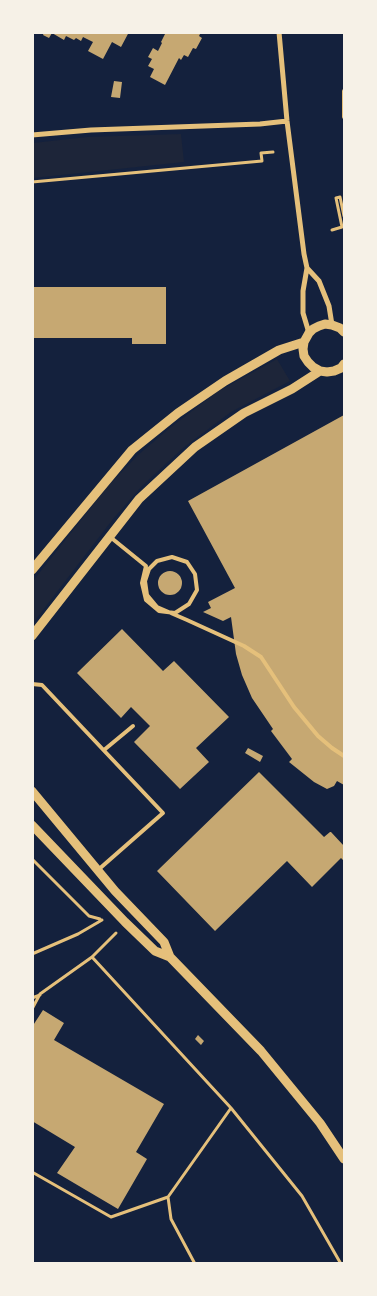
<!DOCTYPE html>
<html>
<head>
<meta charset="utf-8">
<style>
  body { margin:0 }
  #map { position:relative; width:377px; height:1296px; overflow:hidden; background:#14213d; font-family:"IBM Plex Serif",serif }
  canvas { display:block }
  .frame { position:absolute; inset:0; border:34px solid #f6f1e7; pointer-events:none }
</style>
</head>
<body>
<div id="map">
<canvas width="377" height="1296"></canvas>
<div class="frame"></div>
</div>
<script>
const c = document.querySelector('canvas').getContext('2d');
c.lineJoin = 'round';
function fill(path, color) {
  c.fillStyle = color;
  c.fill(path, 'evenodd');
}
function toPath(rows) {
  const path = new Path2D();
  for (const r of rows) {
    if (r.length === 3) {
      path.moveTo(r[0] + r[2], r[1]);
      path.arc(r[0], r[1], r[2], 0, 2 * Math.PI);
      continue;
    }
    path.moveTo(r[0], r[1]);
    for (let i = 2; i < r.length; i += 2) path.lineTo(r[i], r[i + 1]);
  }
  return path;
}
function strokePath(path, color, width, dash) {
  c.strokeStyle = color;
  c.lineWidth = width;
  c.lineCap = dash ? 'butt' : 'round';
  c.setLineDash(dash || []);
  c.stroke(path);
}
const green = toPath([
  [181,134,184,162,33,178,33,143,87,137],
  [277,359,290,381,231,412,183,448,142,486,113,519,33,623,33,581,107,487,138,455,171,427,217,392]
]);
const building = toPath([
  [44,32,129,32,121,47,112,42,103,59,88,51,93,42,83,37,81,41,76,38,74,40,66,36,64,40,52,33,49,38,43,35],
  [166,32,201,32,199,36,202,38,196,49,193,48,188,57,184,55,181,60,179,58,165,85,150,77,154,69,148,66,152,59,148,57,153,48,158,51,162,43,161,42],
  [114,81,122,82,120,98,111,97],
  [32,287,166,287,166,344,132,344,132,338,32,338],
  [344,415,344,785,337,781,334,786,327,789,314,782,289,762,292,759,271,731,273,729,252,698,242,675,236,654,231,617,223,621,203,612,211,608,208,602,235,588,188,501],
  [170,583,12],
  [122,629,163,671,174,661,229,717,196,748,209,762,180,789,134,742,150,726,131,707,121,718,77,673],
  [248,748,263,756,260,762,245,753],
  [259,772,324,837,330,832,331,832,344,846,344,861,341,858,312,887,287,861,215,931,157,871],
  [43,1010,64,1023,54,1040,164,1104,136,1152,147,1159,118,1209,57,1173,75,1147,32,1121,32,1027],
  [198,1035,204,1041,201,1045,195,1039]
]);
const path = toPath([
  [32,182,262,161,261,153,273,152],
  [332,230,342,227,336,198,340,197,344,216],
  [32,859,89,916,100,919],
  [32,954,78,934,102,920],
  [92,957,231,1108,302,1196,341,1264],
  [32,998,40,995],
  [32,1009,40,994,92,957,116,933],
  [32,1172,111,1217,168,1197,231,1108],
  [168,1197,171,1219,195,1264]
]);
const service = toPath([
  [344,91,344,117],
  [109,536,146,566,142,583,146,600,159,611,175,613,189,604,197,590,195,574,187,562,172,557,157,561,149,569,145,581,147,595,157,607,187,620,244,646,261,657,294,707,318,736,332,748,344,756],
  [32,684,42,685,163,813,98,870],
  [104,750,133,726]
]);
const minor = toPath([
  [279,32,287,121,304,254,307,268,303,291,303,313,309,333],
  [32,135,91,130,260,124,287,121],
  [307,268,319,281,329,306,332,325]
]);
const tertiary = toPath([
  [344,332,340,328,332,325,325,324,319,326,313,329,309,333,304,342,303,349,304,356,308,362,313,367,320,371,327,372,334,371,341,368,344,364],
  [32,570,132,450,178,413,225,381,279,350,304,342],
  [32,636,139,499,195,447,244,413,292,389,320,371],
  [32,791,115,891,164,942,170,957,261,1051,320,1123,344,1159],
  [32,825,125,922,155,951,170,957]
]);
fill(green, '#1d2539');
fill(building, '#c6a872');
strokePath(path, '#e5c07b', 3);
strokePath(service, '#e5c07b', 4);
strokePath(minor, '#e5c07b', 5);
strokePath(tertiary, '#e5c07b', 9);
</script>
</body>
</html>
